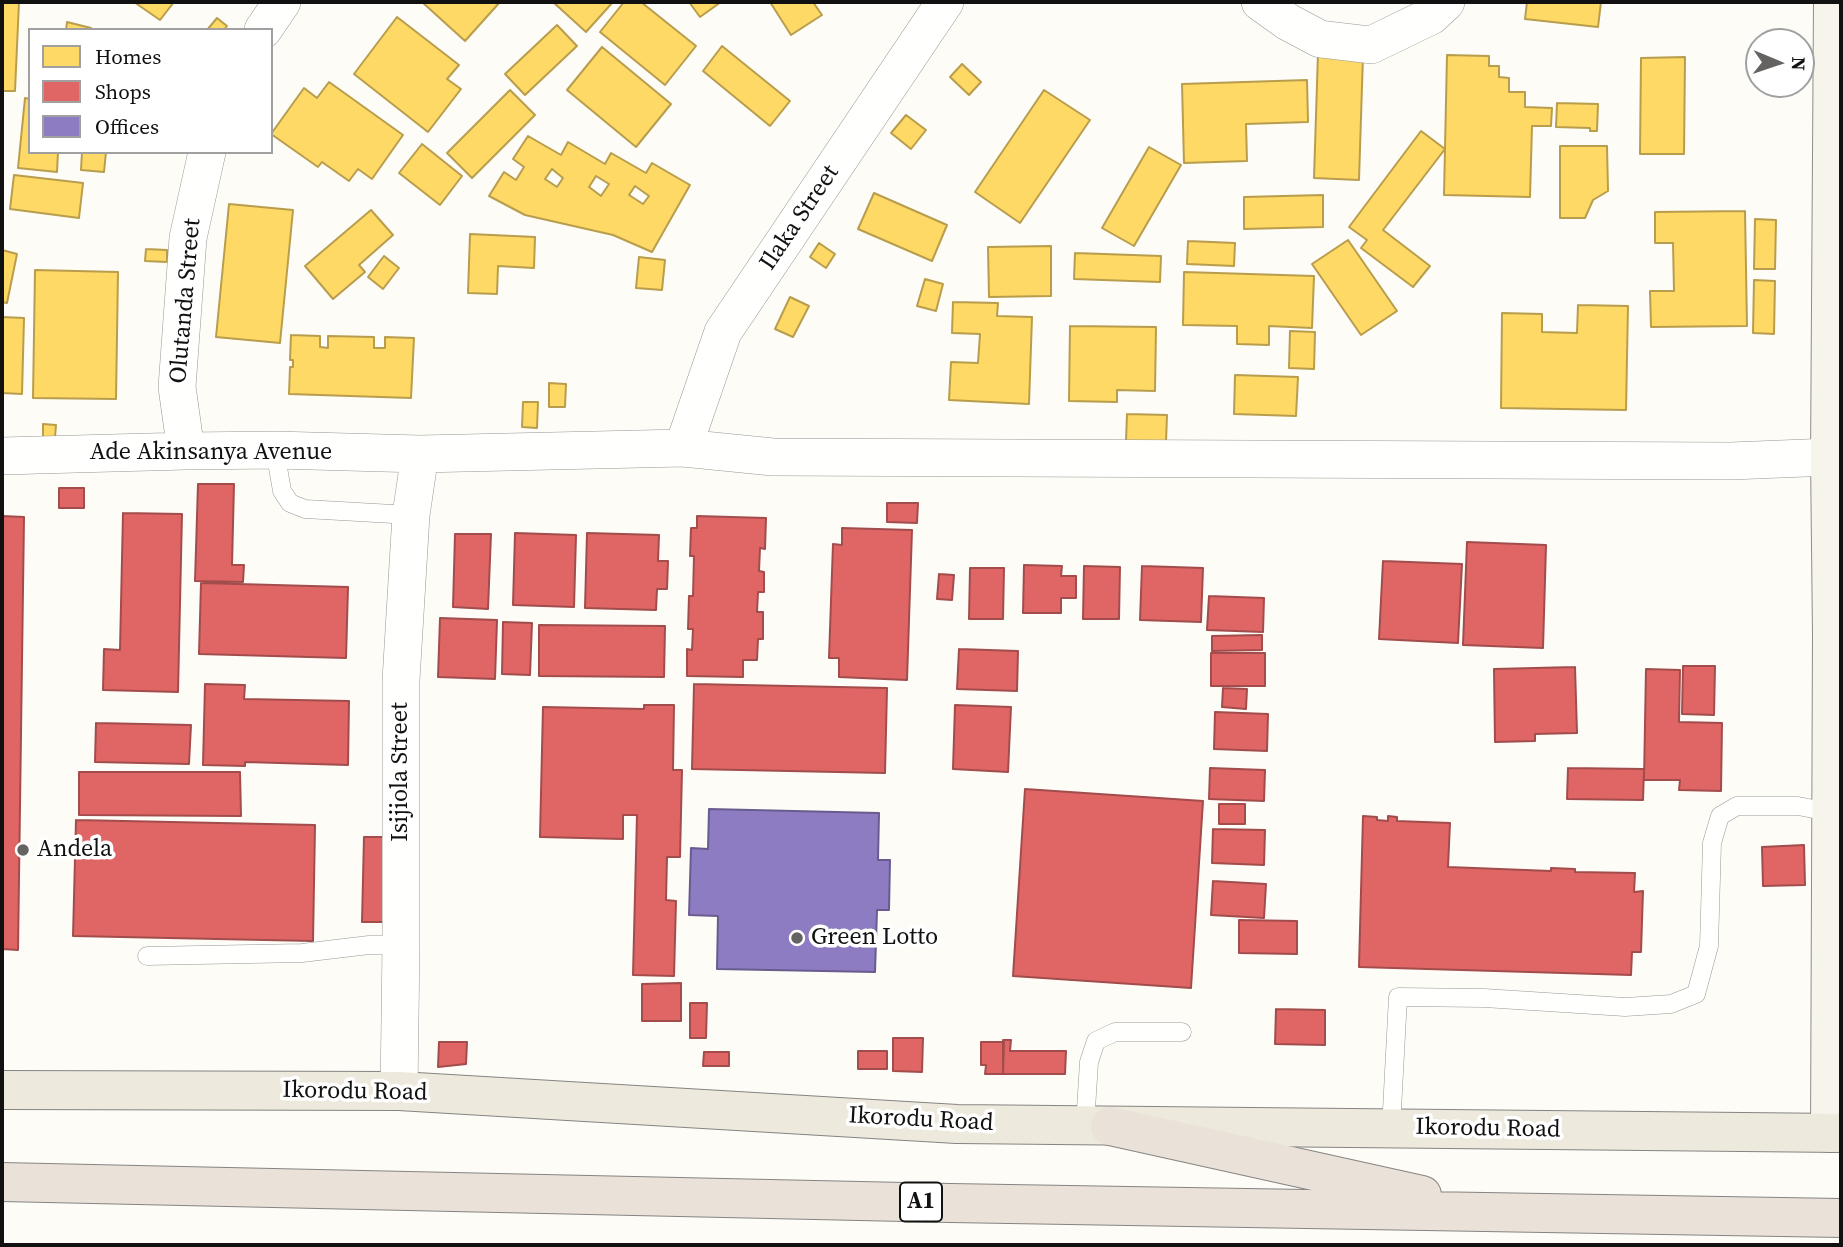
<!DOCTYPE html>
<html>
<head>
<meta charset="utf-8">
<style>
  body { margin:0 }
  #map { position:relative; width:1843px; height:1247px; overflow:hidden; background:#fdfcf7; font-family:"Source Serif 4",serif }
  canvas { display:block }
  .frame { position:absolute; inset:0; border:4px solid #111; pointer-events:none }
  .legend { position:absolute; left:28px; top:28px; width:245px; height:126px; box-sizing:border-box; background:#fff; border:2px solid #a0a0a0; margin:0; padding:9px 12px; list-style:none; font-size:21px; color:#111 }
  .legend li { display:flex; align-items:center; gap:14px; height:35px }
  .legend b { width:35px; border:2px solid #a0a0a0 }
  .north { position:absolute; left:1745px; top:28px; width:70px; height:70px; box-sizing:border-box; background:#fff; border:2px solid #a0a0a0; border-radius:50%; rotate:92deg; font-size:19px; font-weight:700; line-height:28px; text-align:center; color:#111 }
  .north::after { content:''; display:block; margin:auto; width:24px; height:32px; background:#646362; clip-path:polygon(50% 0,100% 100%,50% 72%,0 100%) }
</style>
</head>
<body>
<div id="map">
<canvas width="1843" height="1247"></canvas>
<div class="frame"></div>
<ul class="legend">
<li><b style="height:19px;background:#ffd966"></b>Homes</li>
<li><b style="height:19px;background:#e06666"></b>Shops</li>
<li><b style="height:19px;background:#8e7cc3"></b>Offices</li>
</ul>
<div class="north">N</div>
</div>
<script>
const c = document.querySelector('canvas').getContext('2d');
c.lineJoin = 'round';
function fill(path, color) {
  c.fillStyle = color;
  c.fill(path, 'evenodd');
}
function toPath(rows) {
  const path = new Path2D();
  for (const r of rows) {
    path.moveTo(r[0], r[1]);
    for (let i = 2; i < r.length; i += 2) path.lineTo(r[i], r[i + 1]);
  }
  return path;
}
function strokePath(path, color, width, dash) {
  c.strokeStyle = color;
  c.lineWidth = width;
  c.lineCap = dash ? 'butt' : 'round';
  c.setLineDash(dash || []);
  c.stroke(path);
}
function write(font, color, halo, rows, align = 'center') {
  c.font = font + ' "Source Serif 4",serif';
  c.lineWidth = 7;
  c.setLineDash([]);
  c.textBaseline = 'middle';
  c.strokeStyle = halo;
  c.fillStyle = color;
  for (const [text, x, y, turn = 0] of rows) {
    c.save();
    c.translate(x, y);
    c.rotate((+turn || 0) * Math.PI / 180);
    c.textAlign = isNaN(turn) ? turn : align;
    if (halo) c.strokeText(text, 0, 0);
    c.fillText(text, 0, 0);
    c.restore();
  }
}
const homes = toPath([
  [2,2,19,2,15,91,2,91,2,2],
  [134,2,174,2,160,20,134,2],
  [422,2,500,2,465,41,422,2],
  [553,2,613,2,586,32,553,2],
  [624,2,641,2,696,46,665,85,600,32,624,2],
  [689,2,721,2,700,17,689,2],
  [770,2,813,2,822,15,791,35,770,2],
  [1527,2,1601,2,1598,27,1525,19,1527,2],
  [397,17,459,65,447,79,461,89,428,132,354,74,397,17],
  [217,18,227,26,224,30,207,30,217,18],
  [67,22,91,28,91,30,66,30,67,22],
  [557,25,577,46,525,95,505,74,557,25],
  [722,46,790,101,770,126,703,71,722,46],
  [602,47,671,104,636,147,567,90,602,47],
  [1318,53,1363,55,1359,180,1314,178,1318,53],
  [1447,55,1489,56,1489,66,1499,66,1499,77,1509,78,1509,92,1525,92,1525,107,1552,108,1551,126,1532,126,1530,197,1444,195,1447,55],
  [1685,57,1684,154,1640,154,1641,58,1685,57],
  [962,64,981,82,969,95,950,77,962,64],
  [1307,80,1308,122,1246,124,1247,161,1184,163,1182,84,1307,80],
  [329,82,403,135,372,179,358,169,349,181,322,162,318,167,271,134,304,88,317,98,329,82],
  [510,90,535,115,472,178,447,153,510,90],
  [1044,90,1090,120,1020,223,975,192,1044,90],
  [25,98,30,99,30,152,58,152,57,172,18,168,25,98],
  [1557,103,1598,104,1597,131,1590,131,1590,128,1556,127,1557,103],
  [906,115,926,130,911,149,891,133,906,115],
  [1421,131,1445,149,1383,230,1430,266,1413,287,1361,248,1367,240,1349,227,1421,131],
  [528,136,561,155,568,142,605,164,611,153,646,173,652,163,690,185,652,252,613,235,525,215,489,196,504,172,516,180,524,167,513,159,528,136],
  [552,169,563,178,557,187,545,179,552,169],
  [596,176,609,184,601,196,589,187,596,176],
  [635,186,649,196,643,204,629,195,635,186],
  [422,144,462,176,440,205,399,173,422,144],
  [1560,146,1607,146,1608,191,1593,200,1585,218,1560,218,1560,146],
  [1149,147,1181,165,1134,246,1102,228,1149,147],
  [82,152,106,152,104,172,81,170,82,152],
  [14,175,83,183,79,218,10,209,14,175],
  [874,193,947,225,932,261,858,229,874,193],
  [1323,195,1323,227,1244,229,1244,197,1323,195],
  [229,204,293,210,280,343,216,337,229,204],
  [371,210,393,235,359,265,365,272,333,299,305,266,371,210],
  [1745,211,1747,326,1651,327,1650,291,1674,291,1673,243,1655,243,1655,212,1745,211],
  [1755,219,1776,220,1775,269,1754,269,1755,219],
  [470,234,535,237,534,268,498,266,497,294,468,293,470,234],
  [1348,240,1397,311,1361,335,1312,264,1348,240],
  [1188,241,1235,243,1234,266,1187,264,1188,241],
  [819,243,835,254,826,268,810,257,819,243],
  [1051,246,1051,296,989,297,988,247,1051,246],
  [146,249,167,250,167,262,145,261,146,249],
  [2,250,17,254,7,303,2,302,2,250],
  [1075,253,1161,256,1160,282,1074,279,1075,253],
  [384,256,399,268,383,289,368,277,384,256],
  [639,257,665,260,662,290,636,288,639,257],
  [35,270,118,272,116,399,33,398,35,270],
  [1184,272,1314,276,1312,328,1269,326,1269,345,1237,344,1237,326,1183,325,1184,272],
  [925,279,943,284,936,311,917,306,925,279],
  [1754,280,1775,281,1774,334,1753,333,1754,280],
  [790,297,809,306,793,337,775,329,790,297],
  [953,302,998,303,997,316,1032,317,1029,404,949,400,951,362,978,363,980,334,952,333,953,302],
  [1578,305,1628,306,1626,410,1501,408,1502,313,1542,314,1542,332,1577,333,1578,305],
  [2,317,24,318,22,394,2,393,2,317],
  [1070,326,1156,327,1155,391,1117,390,1117,402,1069,401,1070,326],
  [1290,331,1315,332,1314,369,1289,368,1290,331],
  [291,335,320,336,320,347,328,348,328,336,374,337,374,348,385,348,385,337,414,338,411,398,289,394,290,367,293,367,293,360,290,360,291,335],
  [1235,375,1298,377,1296,416,1234,414,1235,375],
  [549,383,566,384,565,407,549,407,549,383],
  [523,402,538,402,537,428,522,427,523,402],
  [1127,414,1167,415,1166,442,1126,441,1127,414],
  [43,424,56,425,55,437,43,437,43,424]
]);
const shops = toPath([
  [198,484,234,484,232,565,244,565,243,582,195,581,198,484],
  [59,488,84,488,84,508,59,508,59,488],
  [887,503,918,503,917,523,887,522,887,503],
  [123,513,182,514,178,692,103,690,104,649,120,650,123,513],
  [2,516,24,517,18,950,2,949,2,516],
  [697,516,766,518,765,549,760,548,759,571,764,572,764,592,758,592,757,612,763,612,763,639,758,639,757,660,743,660,743,677,687,676,687,649,692,650,693,629,688,629,689,596,693,596,694,556,690,556,691,528,697,528,697,516],
  [842,528,912,530,907,680,839,677,839,658,829,658,833,544,842,545,842,528],
  [515,533,576,535,574,607,513,605,515,533],
  [587,533,659,535,658,561,668,561,667,589,657,589,656,610,585,608,587,533],
  [455,534,491,534,488,609,453,607,455,534],
  [1467,542,1546,545,1543,648,1463,645,1467,542],
  [1383,561,1462,564,1458,643,1379,639,1383,561],
  [1024,565,1062,566,1061,576,1076,576,1076,598,1061,598,1061,613,1023,613,1024,565],
  [1084,566,1120,567,1119,619,1083,619,1084,566],
  [1142,566,1203,568,1201,622,1140,620,1142,566],
  [970,568,1004,568,1003,619,969,619,970,568],
  [939,574,954,575,952,600,937,599,939,574],
  [201,583,348,587,346,658,199,654,201,583],
  [1209,596,1264,598,1263,632,1207,630,1209,596],
  [440,618,497,620,495,679,438,677,440,618],
  [503,622,532,623,530,675,502,674,503,622],
  [539,625,665,626,664,677,539,676,539,625],
  [1262,635,1262,650,1212,651,1212,636,1262,635],
  [959,649,1018,651,1017,691,957,689,959,649],
  [1211,653,1265,653,1265,686,1211,686,1211,653],
  [1683,666,1715,666,1714,715,1682,714,1683,666],
  [1575,667,1577,733,1535,734,1535,741,1495,742,1494,669,1575,667],
  [1646,669,1680,670,1679,722,1722,723,1721,791,1679,790,1680,780,1644,780,1646,669],
  [205,684,245,685,244,699,349,701,348,765,245,762,245,766,203,765,205,684],
  [694,684,887,688,885,773,692,769,694,684],
  [1223,688,1247,689,1246,709,1222,707,1223,688],
  [644,705,674,705,673,770,682,770,680,857,667,857,666,900,676,901,674,976,633,975,637,815,623,815,623,839,540,837,543,707,644,709,644,705],
  [955,705,1011,707,1008,772,953,769,955,705],
  [1215,712,1268,714,1267,751,1214,749,1215,712],
  [96,723,191,725,189,764,95,762,96,723],
  [1210,768,1265,770,1264,801,1209,799,1210,768],
  [1568,768,1644,769,1643,800,1567,799,1568,768],
  [79,772,240,772,241,816,79,815,79,772],
  [1025,789,1203,801,1191,988,1013,976,1025,789],
  [1219,804,1245,804,1245,824,1219,824,1219,804],
  [1363,816,1377,817,1377,820,1388,821,1388,816,1397,817,1397,821,1450,823,1448,867,1551,871,1551,868,1575,869,1575,872,1635,873,1634,892,1643,891,1641,952,1632,952,1631,975,1359,967,1363,816],
  [76,820,315,825,313,941,73,936,76,820],
  [1213,829,1265,830,1264,865,1212,863,1213,829],
  [364,837,384,837,383,922,362,922,364,837],
  [1804,845,1805,885,1763,886,1762,847,1804,845],
  [1213,881,1266,884,1264,918,1211,915,1213,881],
  [1239,920,1297,921,1297,954,1239,953,1239,920],
  [681,983,681,1021,642,1021,642,984,681,983],
  [690,1003,707,1003,706,1038,690,1038,690,1003],
  [1276,1009,1325,1010,1325,1045,1275,1044,1276,1009],
  [893,1038,923,1038,922,1072,893,1071,893,1038],
  [1003,1040,1011,1040,1010,1051,1066,1051,1065,1074,1003,1074,1003,1040],
  [439,1042,467,1042,466,1064,438,1067,439,1042],
  [981,1042,1004,1042,1003,1074,985,1074,986,1065,981,1065,981,1042],
  [858,1051,887,1051,887,1069,858,1069,858,1051],
  [704,1052,729,1052,729,1066,703,1066,704,1052]
]);
const offices = toPath([
  [709,809,879,813,878,860,890,860,889,910,877,910,875,972,717,969,718,916,689,915,691,848,708,849,709,809]
]);
const lane = toPath([
  [275,450,282,491,290,503,305,509,411,515],
  [147,956,302,953,369,945,401,945],
  [1085,1125,1089,1062,1096,1041,1115,1032,1182,1032],
  [1391,1129,1398,997,1484,998,1625,1007,1671,1004,1696,994,1709,946,1712,843,1720,816,1737,806,1798,806,1829,812]
]);
const street = toPath([
  [1260,2,1288,22,1320,39,1371,45,1431,16,1446,2],
  [263,30,282,2],
  [683,448,723,332,945,2],
  [186,451,177,387,188,238,207,152],
  [2,456,186,451,275,450,420,454,683,448,773,457,1731,461,1830,457],
  [399,1091,401,945,401,680,411,515,420,454]
]);
const secondary = toPath([
  [1830,1133,1832,635,1830,457,1833,2]
]);
const primary = toPath([
  [2,1090,399,1091,957,1124,1841,1133]
]);
const highway = toPath([
  [1110,1126,1422,1195],
  [2,1182,950,1203,1841,1218]
]);
const markers = [
  [23,850,7,"#646362"],
  [797,938,7,"#646362"]
];
const shields = [
  [921,1202,42]
];
const shieldNames = [
  ["A1",921,1202]
];
const streetNames = [
  ["Ilaka Street",800,218,-56],
  ["Olutanda Street",186,301,-85],
  ["Ade Akinsanya Avenue",211,453],
  ["Isijiola Street",401,772,-90],
  ["Ikorodu Road",355,1092,1],
  ["Ikorodu Road",921,1120,3],
  ["Ikorodu Road",1488,1129,1]
];
const poiNames = [
  ["Andela",37,850],
  ["Green Lotto",811,938]
];
fill(homes, '#ffd966');
strokePath(homes, '#b89d4c', 2);
fill(shops, '#e06666');
strokePath(shops, '#a24c4c', 2);
fill(offices, '#8e7cc3');
strokePath(offices, '#685c8e', 2);
strokePath(lane, '#979795', 19);
strokePath(street, '#979795', 38);
strokePath(secondary, '#8e8d8b', 40);
strokePath(primary, '#858482', 40);
strokePath(highway, '#858482', 40);
strokePath(lane, '#fffffe', 18);
strokePath(street, '#fffffe', 37);
strokePath(secondary, '#f6f4eb', 38);
strokePath(primary, '#ede9dc', 38);
strokePath(highway, '#eae1d8', 38);
for (const [x, y, r, color] of markers) {
  const dot = new Path2D();
  dot.arc(x, y, r, 0, 2 * Math.PI);
  c.fillStyle = color;
  c.fill(dot);
  strokePath(dot, '#fff', 2.5);
}
for (const [x, y, w] of shields) {
  const box = new Path2D();
  box.roundRect(x - w / 2, y - 19.5, w, 39, 5);
  c.fillStyle = '#fff';
  c.fill(box);
  strokePath(box, '#111', 2);
}
write('bold 23px', '#111', null, shieldNames);
write('24px', '#111', '#fff', streetNames);
write('24px', '#111', '#fff', poiNames, 'left');
</script>
</body>
</html>
